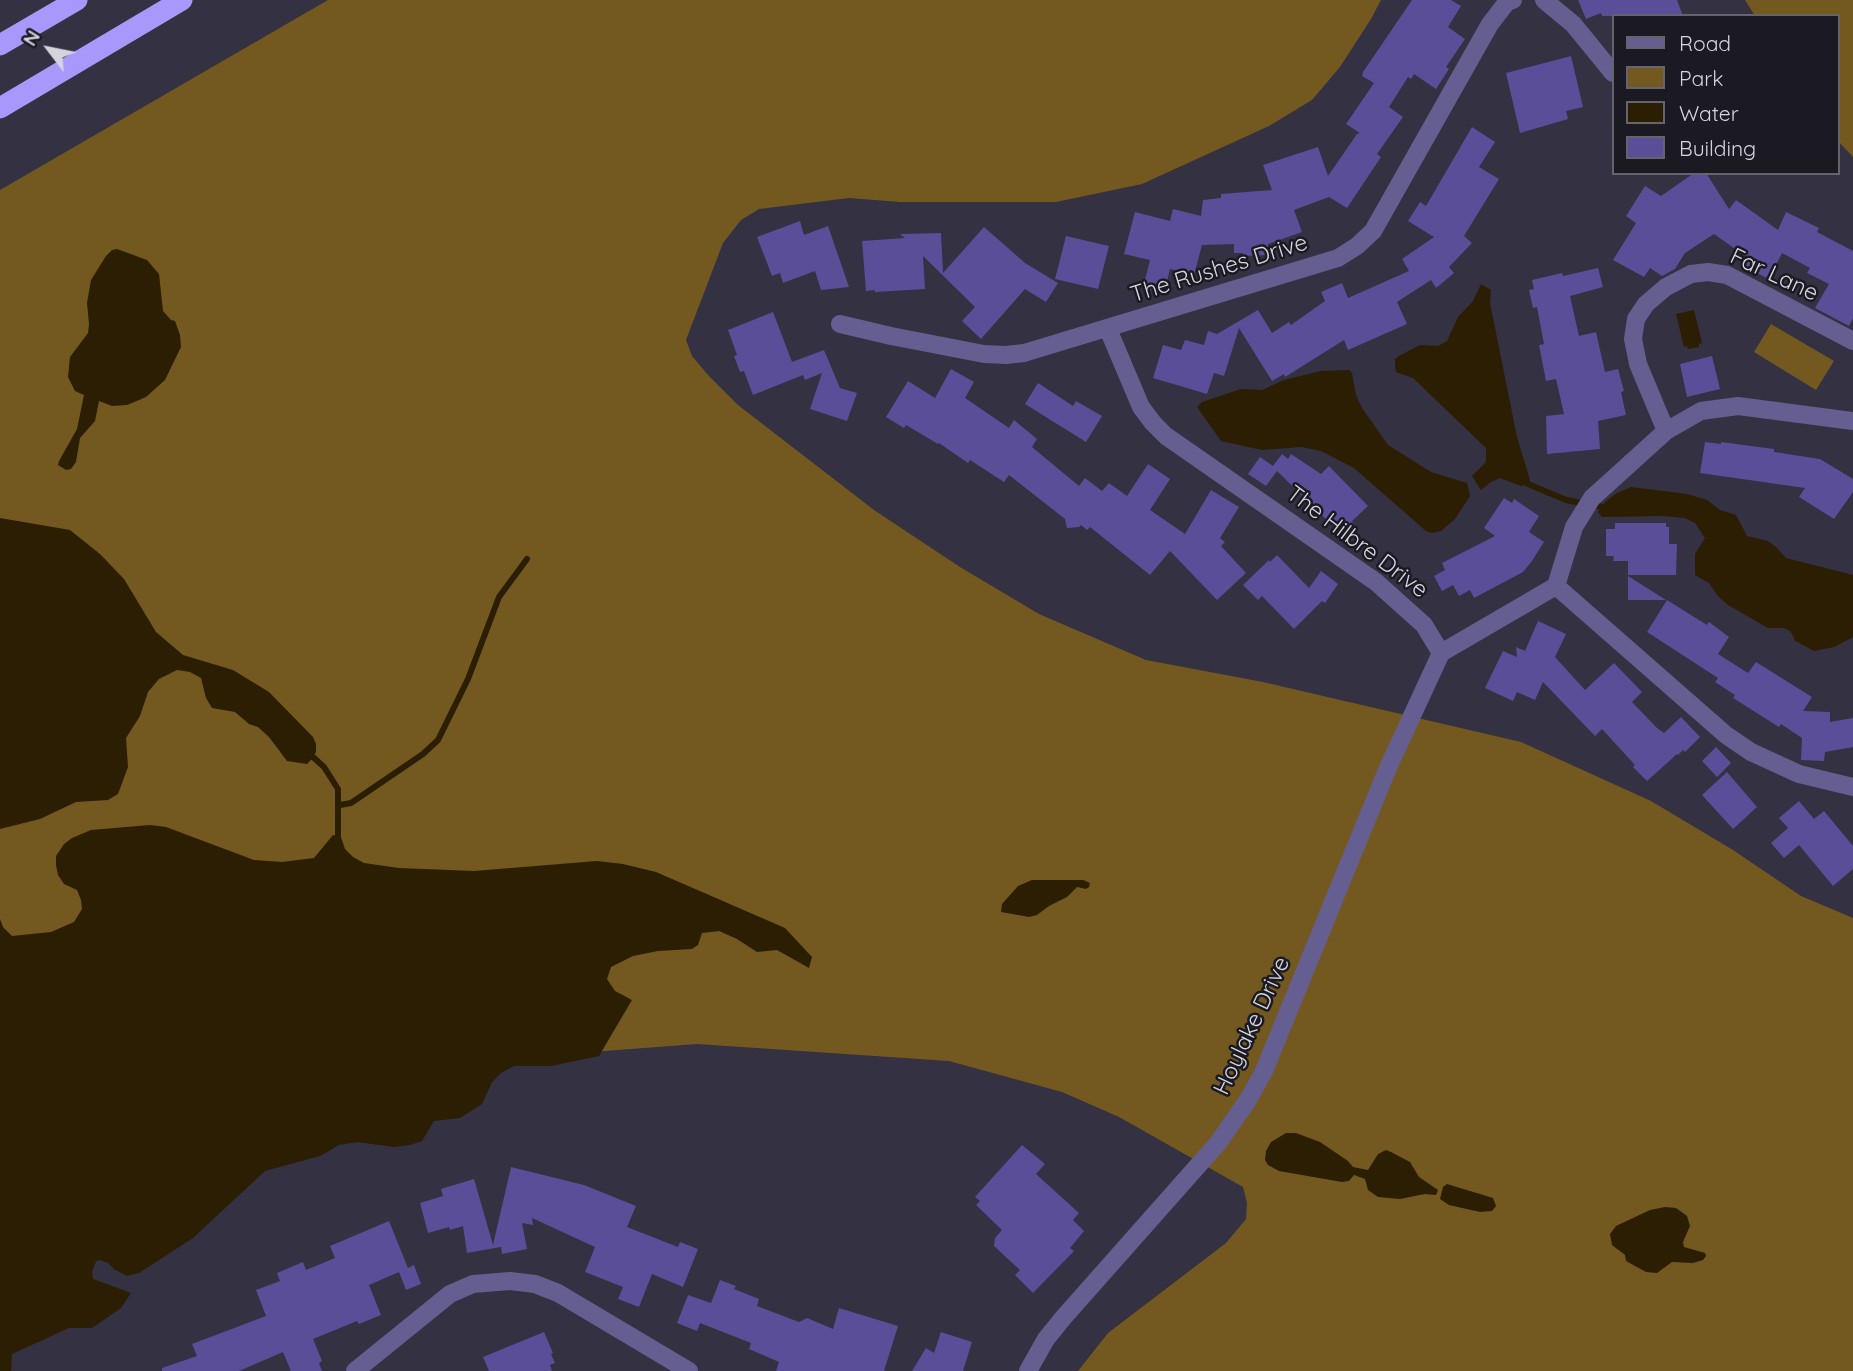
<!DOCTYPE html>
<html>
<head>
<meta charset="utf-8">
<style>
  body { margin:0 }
  #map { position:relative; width:1853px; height:1371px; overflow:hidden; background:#333142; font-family:Quicksand,sans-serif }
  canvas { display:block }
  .legend { position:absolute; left:1612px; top:14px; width:228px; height:161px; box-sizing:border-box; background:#1b1a22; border:2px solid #65646d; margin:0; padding:9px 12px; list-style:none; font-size:21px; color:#d4d3de }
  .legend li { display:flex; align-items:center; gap:14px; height:35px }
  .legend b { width:35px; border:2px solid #65646d }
  .north { position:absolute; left:14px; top:14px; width:70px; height:70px; -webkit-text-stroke:5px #1b1a22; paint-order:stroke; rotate:302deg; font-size:19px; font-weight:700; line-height:28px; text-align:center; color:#d4d3de }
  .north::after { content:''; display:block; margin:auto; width:24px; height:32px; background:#d4d3de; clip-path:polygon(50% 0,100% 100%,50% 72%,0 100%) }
</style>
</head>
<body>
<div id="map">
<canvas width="1853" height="1371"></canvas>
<ul class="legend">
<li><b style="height:9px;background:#655e90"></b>Road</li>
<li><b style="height:19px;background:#73591f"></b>Park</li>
<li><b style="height:19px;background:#2b1e03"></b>Water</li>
<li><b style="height:19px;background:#5b4e98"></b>Building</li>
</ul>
<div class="north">N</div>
</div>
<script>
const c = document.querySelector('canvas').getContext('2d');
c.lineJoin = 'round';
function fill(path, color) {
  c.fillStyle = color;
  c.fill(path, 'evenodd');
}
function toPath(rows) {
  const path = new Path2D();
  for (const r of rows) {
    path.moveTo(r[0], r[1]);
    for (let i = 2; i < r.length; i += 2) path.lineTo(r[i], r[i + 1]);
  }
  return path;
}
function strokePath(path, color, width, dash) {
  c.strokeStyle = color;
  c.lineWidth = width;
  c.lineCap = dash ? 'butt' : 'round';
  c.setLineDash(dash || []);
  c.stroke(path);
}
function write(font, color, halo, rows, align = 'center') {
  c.font = font + ' Quicksand,sans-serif';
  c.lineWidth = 5;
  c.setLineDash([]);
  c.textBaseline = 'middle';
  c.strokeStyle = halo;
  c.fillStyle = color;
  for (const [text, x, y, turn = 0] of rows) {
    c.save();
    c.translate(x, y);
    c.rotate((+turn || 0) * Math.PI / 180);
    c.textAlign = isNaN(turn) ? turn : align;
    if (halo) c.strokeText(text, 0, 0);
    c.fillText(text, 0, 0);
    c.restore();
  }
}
const green = toPath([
  [328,0,1381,0,1371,19,1340,67,1312,100,1269,126,1142,184,1056,202,900,202,849,198,759,209,741,220,723,243,686,340,692,356,708,375,738,405,874,510,960,567,1039,614,1146,660,1263,682,1521,742,1651,801,1733,850,1801,896,1853,918,1853,1371,1078,1371,1108,1333,1226,1243,1246,1219,1247,1203,1243,1187,1119,1117,1062,1092,949,1061,697,1044,393,1067,0,1003,0,190],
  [1745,0,1853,0,1853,157,1837,140,1837,16,1755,16],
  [1771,324,1834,361,1816,390,1754,352]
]);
const water = toPath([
  [117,249,147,260,159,274,163,311,171,320,175,321,180,335,181,347,165,380,146,397,127,405,112,406,99,401,95,421,80,438,76,462,71,469,66,470,58,465,59,461,77,429,84,395,75,391,68,377,70,357,88,333,89,324,87,303,91,280,106,256,112,250],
  [1481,284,1491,290,1490,303,1517,437,1530,480,1528,484,1521,486,1500,478,1491,482,1481,490,1472,476,1486,462,1486,448,1413,378,1396,372,1395,366,1395,359,1399,356,1420,345,1438,346,1447,341,1458,317,1473,301],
  [1694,310,1702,343,1699,344,1699,347,1688,349,1687,346,1684,347,1676,314],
  [1349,370,1352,373,1356,395,1362,408,1388,445,1431,472,1467,483,1470,496,1455,519,1441,531,1432,533,1426,531,1354,468,1321,451,1301,447,1262,450,1221,441,1197,407,1202,402,1241,389,1262,390,1284,380,1321,371],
  [1631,487,1687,494,1707,500,1720,510,1736,515,1747,536,1768,541,1776,547,1786,558,1853,575,1853,637,1834,647,1814,651,1794,640,1794,637,1790,631,1784,628,1768,628,1728,605,1717,595,1709,583,1695,575,1695,554,1705,538,1695,523,1685,518,1662,516,1602,517,1598,512,1605,502,1617,493],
  [0,518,70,530,100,554,124,579,156,632,183,655,233,670,269,692,313,737,316,744,316,752,311,760,307,764,287,761,269,737,258,727,249,724,235,712,212,708,206,698,201,678,190,672,177,670,159,679,148,692,140,716,126,738,128,767,118,794,108,800,76,802,40,819,0,829],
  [150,825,166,827,254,860,282,862,314,858,333,835,341,837,345,849,353,857,364,863,399,868,474,871,597,861,623,864,656,872,785,928,812,957,809,968,777,950,757,952,737,939,719,931,702,933,698,945,692,949,658,951,633,956,611,967,607,979,615,991,632,1000,599,1056,551,1066,514,1066,501,1073,492,1082,482,1104,460,1118,434,1121,422,1141,410,1145,394,1147,357,1142,339,1145,320,1156,265,1171,193,1238,139,1273,127,1276,114,1269,108,1263,100,1260,96,1261,92,1272,93,1279,131,1293,121,1308,92,1328,69,1328,12,1354,11,1371,0,1371,0,919,3,927,12,936,51,932,74,922,82,909,81,900,77,890,64,884,58,875,56,865,56,856,64,844,72,838,91,830],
  [1032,880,1083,880,1090,883,1089,887,1086,889,1077,887,1067,897,1049,906,1037,915,1029,917,1001,912,1002,904,1018,886],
  [1286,1133,1296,1133,1320,1142,1348,1161,1353,1167,1368,1170,1378,1154,1386,1150,1391,1152,1410,1162,1419,1177,1438,1190,1436,1195,1425,1194,1400,1199,1378,1197,1368,1190,1365,1179,1354,1175,1349,1181,1342,1182,1279,1171,1268,1165,1265,1160,1266,1151,1271,1142],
  [1447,1184,1493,1198,1496,1206,1492,1211,1480,1212,1449,1205,1440,1199,1443,1187],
  [1665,1207,1676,1208,1687,1216,1690,1226,1683,1242,1684,1247,1705,1253,1706,1256,1703,1260,1693,1263,1672,1262,1657,1273,1646,1272,1626,1261,1625,1255,1612,1245,1610,1234,1616,1226,1650,1210]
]);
const stream = toPath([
  [1528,484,1566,500,1602,507],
  [313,757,324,767,338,789,338,836],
  [340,805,351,803,423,754,438,740,468,679,499,597,527,559]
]);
const building = toPath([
  [1412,0,1451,0,1461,6,1448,27,1465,39,1446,67,1449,69,1436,89,1414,74,1411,79,1408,77,1389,107,1403,117,1377,154,1381,157,1347,208,1329,197,1294,210,1302,232,1268,244,1268,255,1243,256,1243,253,1234,253,1234,244,1202,245,1194,275,1170,269,1164,293,1143,288,1150,260,1124,254,1135,212,1170,221,1173,209,1201,216,1203,200,1221,198,1221,194,1272,190,1263,165,1318,147,1328,176,1357,134,1360,133,1346,124,1374,83,1362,76,1363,72],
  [1578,0,1677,0,1683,16,1602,16,1601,13,1586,19],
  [1571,56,1583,107,1566,111,1568,119,1520,133,1506,73],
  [1472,127,1495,142,1479,167,1499,179,1464,236,1472,243,1449,267,1454,273,1436,288,1431,280,1397,302,1407,324,1348,350,1344,340,1285,377,1284,374,1272,381,1239,328,1224,376,1214,373,1207,394,1153,378,1163,345,1181,350,1185,340,1204,345,1208,331,1217,334,1258,310,1272,333,1289,322,1291,325,1325,301,1321,292,1342,283,1348,298,1409,271,1402,259,1434,237,1408,221,1420,202,1426,206],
  [1694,173,1706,173,1729,209,1736,200,1778,230,1786,212,1819,228,1817,232,1853,251,1853,318,1849,326,1815,308,1829,284,1807,273,1810,268,1782,253,1769,279,1743,266,1748,258,1714,234,1685,253,1675,269,1662,276,1650,268,1644,277,1613,260,1636,223,1626,216,1645,186,1661,196],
  [800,221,804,235,828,226,849,287,821,290,815,271,783,283,780,273,772,276,757,237],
  [984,227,1025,263,1058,283,1046,302,1025,289,981,339,962,321,975,307,923,256,925,289,875,292,875,290,866,291,862,241,905,238,900,234,941,233,943,273],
  [1066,236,1109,246,1098,289,1055,279],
  [1598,268,1603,287,1570,296,1579,336,1596,332,1605,372,1618,369,1624,391,1621,392,1626,415,1598,421,1600,449,1547,454,1546,416,1564,414,1556,379,1546,381,1539,345,1544,344,1537,307,1533,308,1529,290,1534,289,1532,280,1562,273,1563,276],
  [773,312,792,362,824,350,840,388,857,393,847,421,810,409,822,373,805,380,803,375,753,395,744,371,740,372,734,356,737,355,728,330],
  [1712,356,1720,389,1687,397,1680,364],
  [951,369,974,382,965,398,1009,428,1014,420,1037,439,1032,447,1079,486,1085,478,1102,491,1109,483,1127,496,1148,464,1170,479,1150,510,1185,534,1211,490,1239,507,1220,538,1225,542,1221,546,1246,573,1217,600,1170,551,1150,575,1090,527,1087,530,1081,525,1079,527,1067,528,1065,519,1009,475,1004,482,970,460,968,463,939,443,938,444,906,425,904,428,886,417,908,381,935,398],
  [1038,383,1073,406,1076,401,1102,416,1086,442,1025,404],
  [1705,442,1721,444,1721,442,1774,449,1774,452,1820,459,1853,479,1853,492,1834,519,1799,497,1805,488,1700,473],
  [1282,454,1288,459,1291,454,1321,474,1329,466,1368,506,1352,521,1356,528,1346,539,1277,471,1266,486,1248,474,1260,457,1273,466],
  [1504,498,1512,503,1514,499,1539,516,1529,532,1544,542,1532,561,1523,572,1474,598,1470,590,1459,596,1453,585,1442,591,1434,576,1445,570,1442,563,1495,536,1484,528],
  [1615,523,1666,523,1666,527,1669,527,1669,544,1677,544,1676,575,1628,575,1628,561,1613,561,1614,556,1606,556,1606,529,1615,529],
  [1277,555,1309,588,1321,571,1338,584,1325,603,1322,601,1294,629,1262,596,1258,600,1243,585,1269,560,1270,562],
  [1628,576,1666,600,1628,600],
  [1667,600,1707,625,1709,622,1729,637,1718,654,1748,673,1756,662,1812,697,1803,711,1830,712,1830,722,1853,718,1853,747,1825,752,1824,761,1801,760,1802,738,1781,724,1779,727,1733,698,1735,695,1715,682,1718,678,1647,632],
  [1538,621,1566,634,1555,657,1585,690,1614,663,1642,692,1632,702,1657,728,1664,733,1681,717,1700,737,1685,752,1683,750,1678,755,1677,754,1647,781,1633,767,1635,765,1602,729,1595,736,1543,682,1535,700,1517,692,1513,701,1485,688,1503,651,1517,657,1516,647,1525,651],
  [1716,747,1731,763,1717,777,1702,761],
  [1727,772,1757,807,1733,829,1702,795],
  [1799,801,1814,819,1824,811,1853,846,1853,869,1833,886,1799,845,1784,858,1771,843,1788,828,1779,818],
  [1022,1145,1045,1164,1036,1174,1079,1213,1073,1220,1084,1231,1070,1248,1074,1251,1033,1293,1015,1275,1020,1270,994,1246,995,1238,1002,1230,976,1205,980,1201,975,1197],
  [511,1167,584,1185,636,1206,627,1227,678,1247,680,1242,698,1249,683,1287,652,1274,639,1307,618,1299,623,1287,585,1272,595,1247,532,1218,533,1225,522,1223,527,1249,502,1254,501,1247,467,1253,463,1226,450,1230,449,1227,428,1233,420,1203,443,1196,441,1189,474,1179,493,1245],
  [389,1221,408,1268,414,1265,421,1284,406,1290,399,1272,369,1285,381,1315,359,1324,357,1321,313,1339,322,1361,319,1363,322,1371,291,1371,283,1352,239,1371,162,1371,162,1368,197,1356,192,1344,266,1316,256,1290,280,1281,277,1273,303,1262,306,1270,335,1258,330,1246],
  [720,1280,736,1286,734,1289,759,1299,757,1306,799,1322,807,1318,833,1329,839,1308,898,1326,884,1371,776,1371,779,1362,749,1349,751,1343,700,1323,697,1331,677,1323,688,1295,711,1303],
  [544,1332,553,1353,551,1354,555,1363,550,1365,552,1371,489,1371,483,1357],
  [941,1332,972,1342,963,1371,912,1371,926,1348,934,1353]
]);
const minor = toPath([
  [1544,0,1573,24,1613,73],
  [840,324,891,336,984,354,1006,355,1024,353,1338,258,1357,246,1373,231,1490,24,1507,2,1513,0],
  [1108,329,1141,407,1153,423,1166,436,1376,582,1424,625,1441,653],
  [1666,431,1638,364,1633,339,1636,319,1646,304,1666,287,1691,274,1708,272,1727,275,1853,341],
  [1556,586,1574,527,1592,498,1666,431,1701,411,1738,406,1853,421],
  [1441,653,1556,586,1726,735,1751,752,1799,774,1853,787],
  [355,1371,450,1294,473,1284,510,1281,535,1284,558,1293,689,1371],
  [1028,1371,1046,1339,1063,1318,1218,1143,1248,1100,1264,1071,1387,770,1441,653]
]);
const motorway = toPath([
  [0,45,77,0],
  [0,108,182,0]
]);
const streetNames = [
  ["The Rushes Drive",1219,269,-17],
  ["Far Lane",1774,275,25],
  ["The Hilbre Drive",1357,542,37],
  ["Hoylake Drive",1252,1026,-65]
];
fill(green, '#73591f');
fill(water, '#2b1e03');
strokePath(stream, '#2b1e03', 6);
fill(building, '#5b4e98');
strokePath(minor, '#655e90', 18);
strokePath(motorway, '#a898fc', 21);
write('23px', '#d4d3de', '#1b1a22', streetNames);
</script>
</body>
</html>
